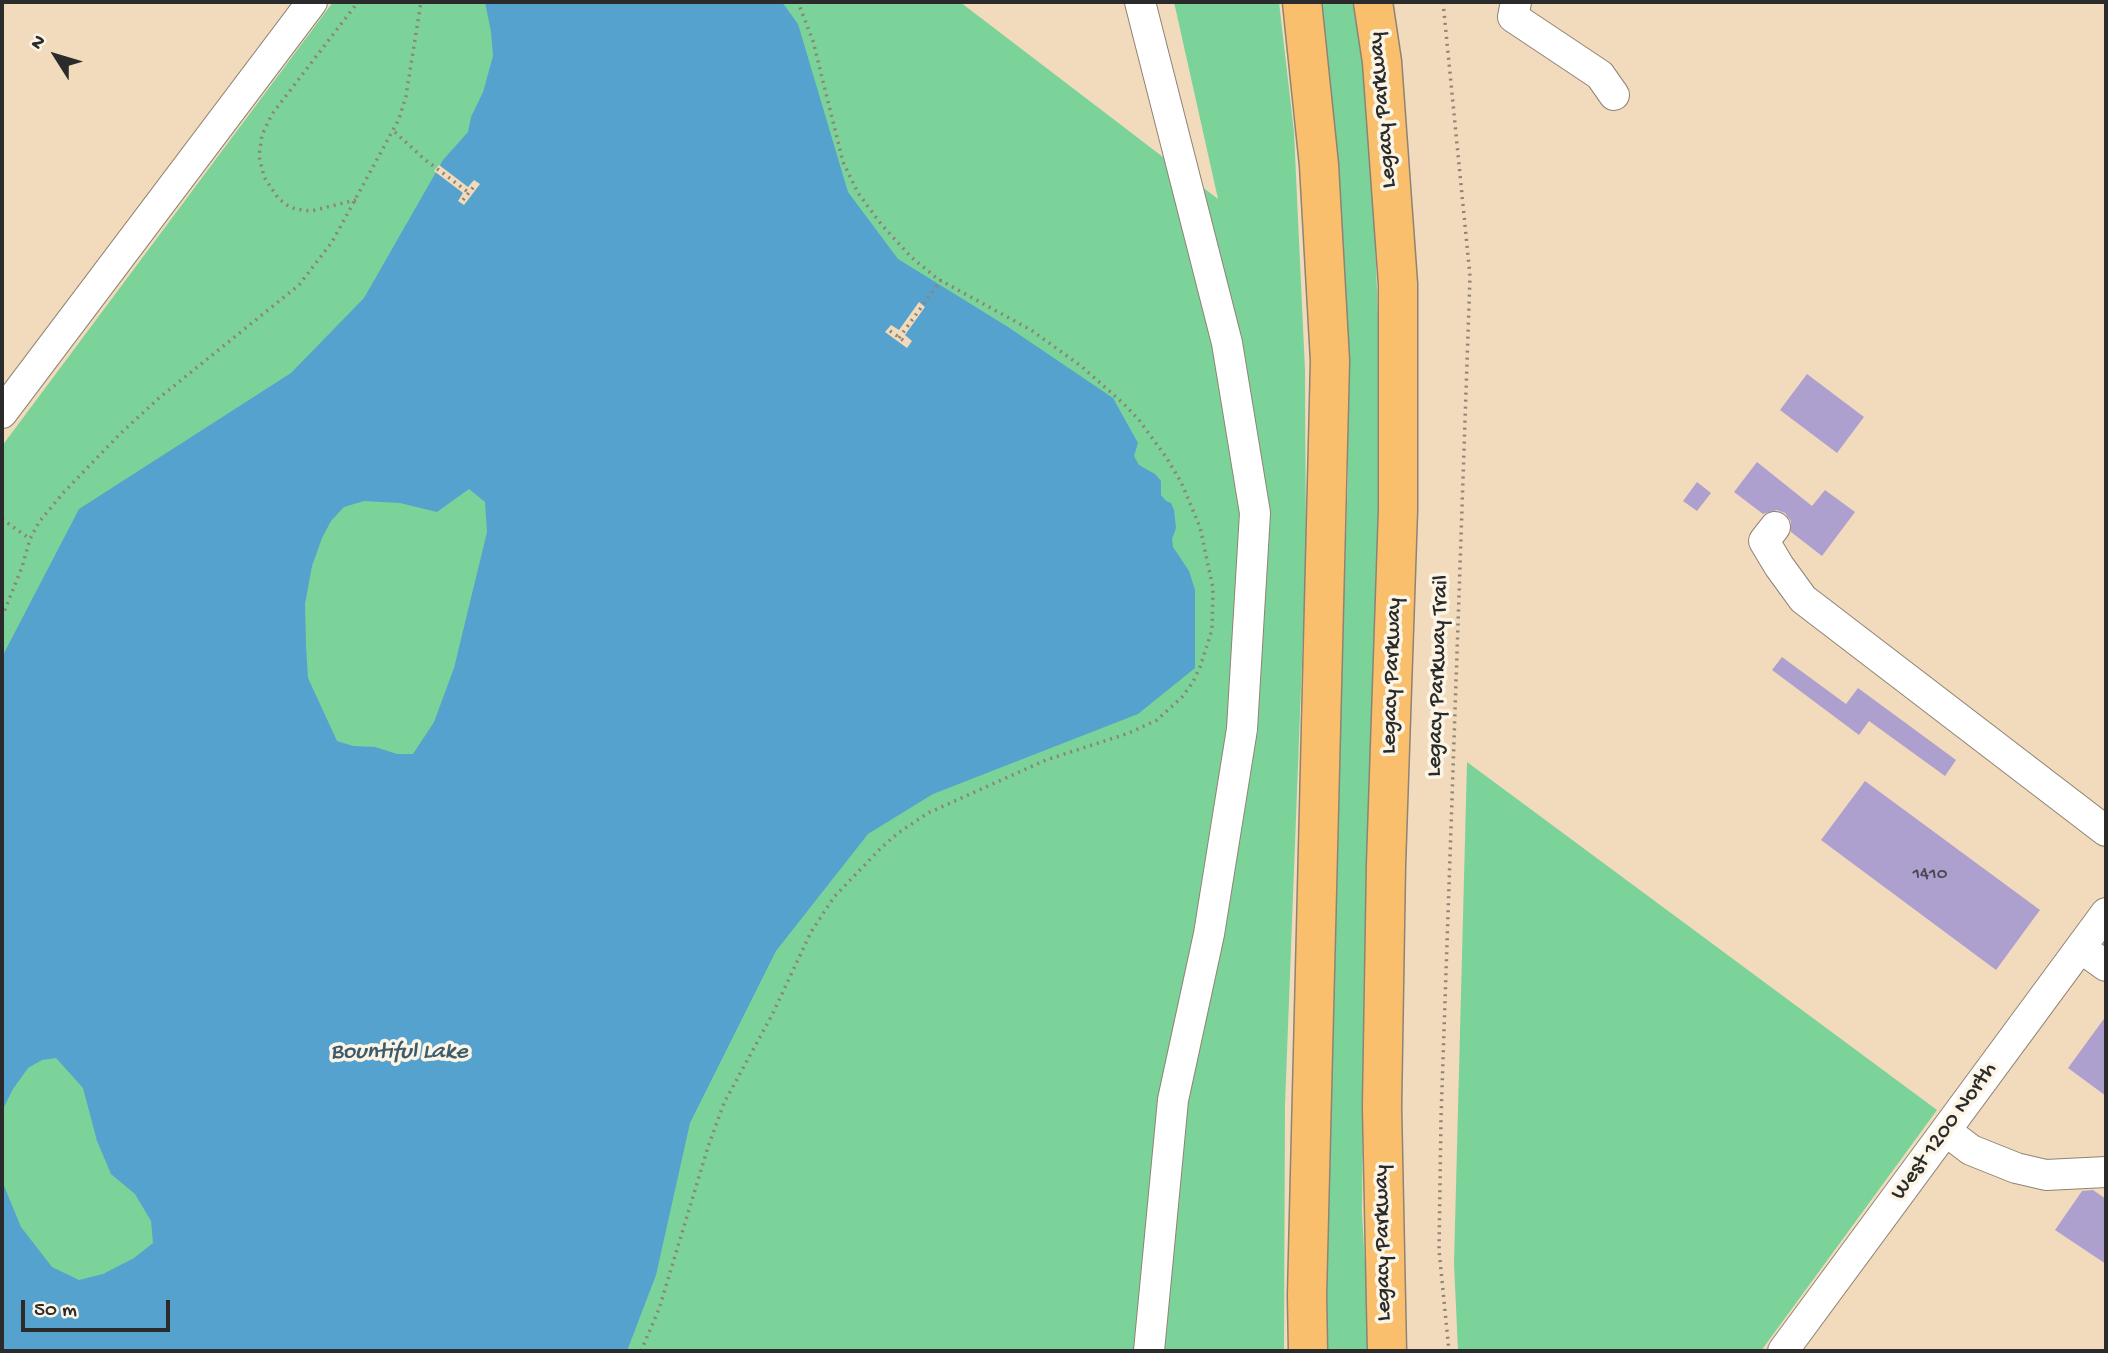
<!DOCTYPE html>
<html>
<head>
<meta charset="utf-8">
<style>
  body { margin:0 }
  #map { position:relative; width:2108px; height:1353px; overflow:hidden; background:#f2dbbc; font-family:"Gochi Hand",sans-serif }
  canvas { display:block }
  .frame { position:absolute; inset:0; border:4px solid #2b2b2b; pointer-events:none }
  .north { position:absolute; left:21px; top:21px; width:70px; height:70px; -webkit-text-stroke:5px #fcf5e5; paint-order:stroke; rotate:307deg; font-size:19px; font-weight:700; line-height:28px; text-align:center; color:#2b2b2b }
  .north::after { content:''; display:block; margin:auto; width:24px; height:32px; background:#2b2b2b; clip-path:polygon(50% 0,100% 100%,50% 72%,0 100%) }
  .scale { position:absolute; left:21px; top:1300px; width:149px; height:32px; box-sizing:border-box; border:4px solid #2b2b2b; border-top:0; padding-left:9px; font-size:21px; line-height:24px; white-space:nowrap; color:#2b2b2b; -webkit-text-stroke:5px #fcf5e5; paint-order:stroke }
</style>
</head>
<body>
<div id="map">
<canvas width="2108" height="1353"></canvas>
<div class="frame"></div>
<div class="north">N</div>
<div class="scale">50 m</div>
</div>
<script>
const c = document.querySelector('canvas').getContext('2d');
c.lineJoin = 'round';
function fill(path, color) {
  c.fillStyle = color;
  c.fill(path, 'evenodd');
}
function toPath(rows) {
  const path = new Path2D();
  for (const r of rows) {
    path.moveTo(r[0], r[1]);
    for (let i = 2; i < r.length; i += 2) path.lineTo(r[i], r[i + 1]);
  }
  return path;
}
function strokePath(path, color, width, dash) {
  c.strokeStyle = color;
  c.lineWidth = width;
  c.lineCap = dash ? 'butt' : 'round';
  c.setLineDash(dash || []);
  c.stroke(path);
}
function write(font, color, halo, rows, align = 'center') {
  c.font = font + ' "Gochi Hand",sans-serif';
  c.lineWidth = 7;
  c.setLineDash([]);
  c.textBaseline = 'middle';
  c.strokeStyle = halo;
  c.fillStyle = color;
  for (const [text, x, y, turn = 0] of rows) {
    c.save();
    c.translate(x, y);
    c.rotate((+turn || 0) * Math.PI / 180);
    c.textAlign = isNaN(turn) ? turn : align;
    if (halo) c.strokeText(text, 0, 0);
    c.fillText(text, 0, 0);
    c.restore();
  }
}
const green = toPath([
  [333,2,960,2,1218,199,1174,2,1279,2,1294,132,1305,370,1306,557,1285,1105,1284,1351,2,1351,2,446],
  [1321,2,1358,2,1370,134,1375,237,1380,375,1379,493,1364,967,1362,1212,1370,1351,1325,1351,1334,896,1348,476,1346,339,1340,205,1328,57],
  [1467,762,1937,1110,1761,1351,1458,1351,1454,1263]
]);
const water = toPath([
  [485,2,782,2,798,24,848,192,898,259,1008,327,1113,398,1138,443,1134,456,1139,465,1155,474,1161,481,1161,495,1166,501,1171,503,1174,510,1176,528,1172,539,1173,547,1189,571,1195,590,1195,668,1138,714,933,794,868,834,776,951,690,1123,656,1275,627,1351,2,1351,2,1181,21,1227,52,1267,79,1280,103,1274,134,1258,153,1243,151,1221,135,1194,111,1174,97,1141,83,1088,56,1058,42,1060,28,1068,13,1089,2,1111,2,657,79,509,291,373,364,298,443,160,468,132,471,117,483,92,493,56,491,32],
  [469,489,485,502,487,532,454,668,434,722,413,754,397,754,375,747,353,746,337,741,308,678,306,645,305,604,312,566,322,538,331,521,344,507,364,501,400,503,437,512]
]);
const pier = toPath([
  [439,165,468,187,474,180,480,184,464,205,458,201,463,193,434,171],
  [919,302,925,307,905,335,912,341,907,348,885,332,891,325,899,330]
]);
const building = toPath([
  [1807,374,1864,417,1837,453,1780,410],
  [1757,462,1812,506,1825,490,1855,512,1822,556,1791,532,1791,521,1785,513,1777,510,1763,514,1734,492],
  [1697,482,1711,493,1697,511,1683,501],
  [1782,657,1846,704,1858,688,1956,760,1945,776,1869,721,1859,735,1772,670],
  [1865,781,2040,910,1996,970,1821,840],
  [2106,1016,2106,1096,2068,1068],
  [2093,1190,2106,1199,2106,1264,2055,1230,2082,1191]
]);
const path = toPath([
  [1443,2,1470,276,1441,1118,1439,1250,1449,1351],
  [395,132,423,158,469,193],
  [356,200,311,211,295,209,287,205,278,198,264,177,259,156,262,135,272,114,358,2],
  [463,200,476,184],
  [890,331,907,343],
  [899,338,941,280],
  [2,519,30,539],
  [2,617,22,567,30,539,39,522,63,493,120,434,159,398,299,285,332,242,399,119,406,96,421,2],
  [641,1351,659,1309,708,1147,724,1103,772,1015,811,932,834,897,881,848,898,833,928,813,1046,760,1129,733,1157,720,1182,697,1193,682,1200,667,1212,630,1213,588,1200,527,1181,482,1166,457,1139,420,1124,404,1081,366,1031,330,938,279,911,257,881,224,858,193,843,162,813,41,798,2]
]);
const minor = toPath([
  [1140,2,1227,343,1255,513,1242,729,1209,934,1173,1100,1149,1351],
  [1516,2,1513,17,1600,75,1614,95],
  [2,413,312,2],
  [1775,527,1764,541,1779,566,1803,599,2106,831],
  [2081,948,2106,966],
  [1946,1131,1971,1150,2016,1168,2046,1175,2106,1172],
  [1783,1351,2106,913]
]);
const highway = toPath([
  [1302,2,1319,165,1330,361,1307,1295,1308,1351],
  [1373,2,1382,62,1398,284,1398,510,1386,865,1382,1107,1387,1351]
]);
const numberNames = [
  ["1410",1930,875]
];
const streetNames = [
  ["Legacy Parkway",1384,110,-95],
  ["Legacy Parkway",1393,676,-88],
  ["Legacy Parkway Trail",1439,676,-88],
  ["West 1200 North",1945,1132,-54],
  ["Legacy Parkway",1384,1243,-91]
];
const waterNames = [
  ["Bountiful Lake",399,1053]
];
fill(green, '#7bd399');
fill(water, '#56a2ce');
fill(pier, '#f2dbbc');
fill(building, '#ada0cf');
strokePath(minor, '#8e8374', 32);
strokePath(highway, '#8e8374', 41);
strokePath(path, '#8e8374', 3.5, [2, 5]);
strokePath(minor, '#fff', 30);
strokePath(highway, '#f9bf6d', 38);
write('19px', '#4c4854', null, numberNames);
write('23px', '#2b2b2b', '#fcf5e5', streetNames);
write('italic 24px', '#3c5b6c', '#fcf5e5', waterNames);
</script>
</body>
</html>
